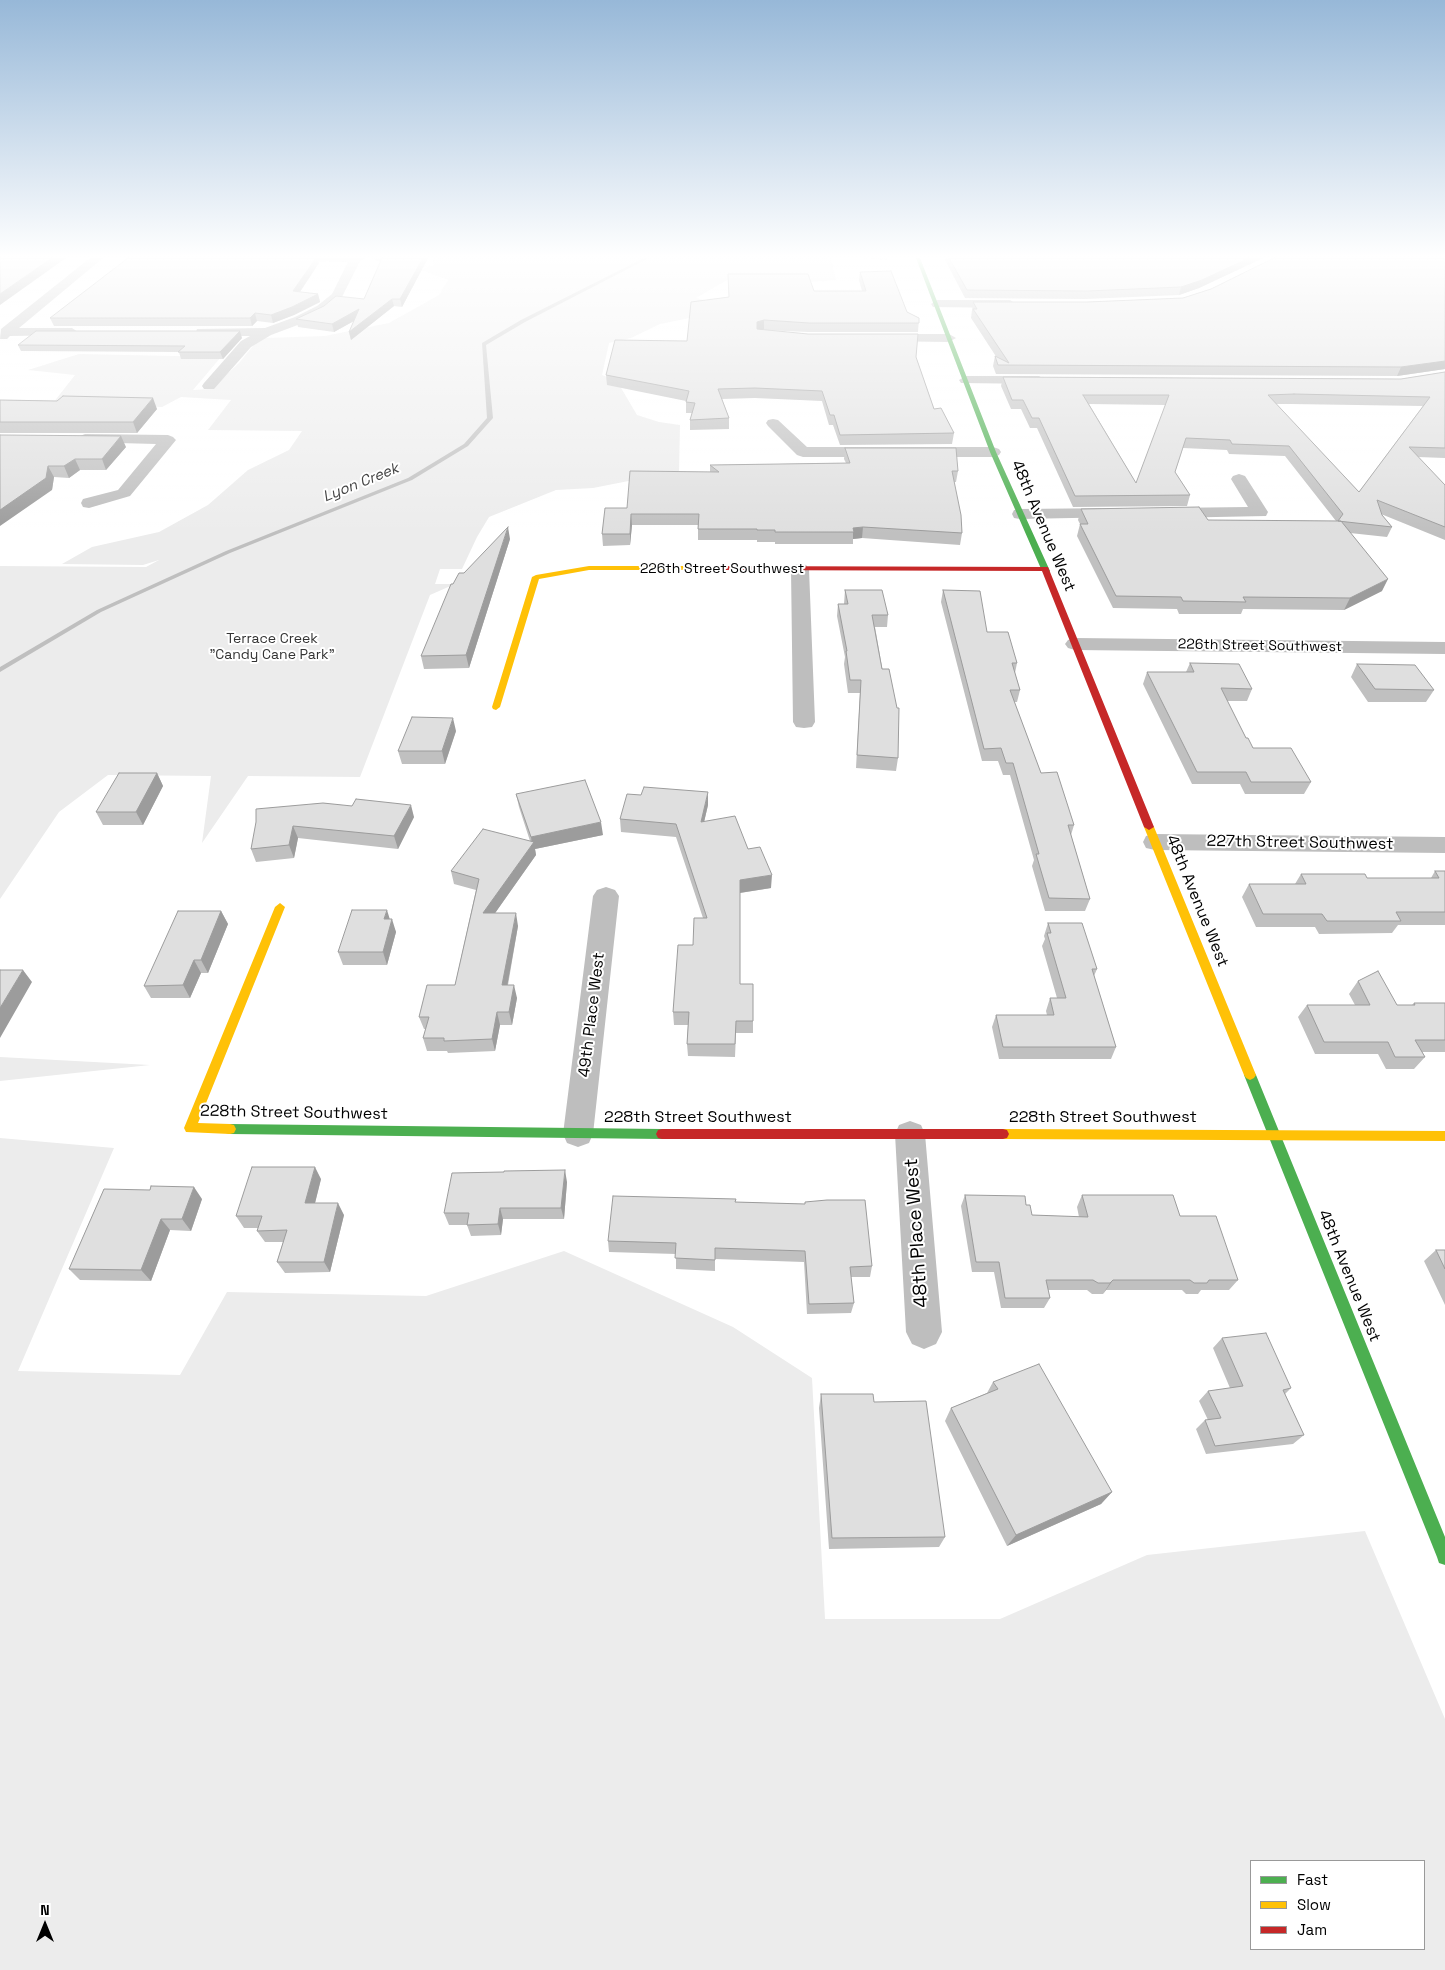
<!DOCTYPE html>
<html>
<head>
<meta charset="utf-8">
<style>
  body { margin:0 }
  #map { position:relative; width:1445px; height:1970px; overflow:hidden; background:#fff; font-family:"Space Grotesk",sans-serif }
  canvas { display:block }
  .legend { position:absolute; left:1250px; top:1860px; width:175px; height:90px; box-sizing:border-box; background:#fff; border:1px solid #999; margin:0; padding:6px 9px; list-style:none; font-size:15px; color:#000 }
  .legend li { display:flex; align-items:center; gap:10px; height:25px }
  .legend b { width:25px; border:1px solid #999 }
  .north { position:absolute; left:20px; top:1900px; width:50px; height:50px; -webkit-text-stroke:4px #fff; paint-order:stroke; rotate:0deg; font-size:14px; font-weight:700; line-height:20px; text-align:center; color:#000 }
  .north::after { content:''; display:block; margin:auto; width:18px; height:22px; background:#000; clip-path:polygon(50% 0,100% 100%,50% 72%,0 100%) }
</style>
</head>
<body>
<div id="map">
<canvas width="1445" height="1970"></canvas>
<ul class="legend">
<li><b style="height:6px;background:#4caf50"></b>Fast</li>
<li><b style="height:6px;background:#ffc107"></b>Slow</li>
<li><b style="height:6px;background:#c62828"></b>Jam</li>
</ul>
<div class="north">N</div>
</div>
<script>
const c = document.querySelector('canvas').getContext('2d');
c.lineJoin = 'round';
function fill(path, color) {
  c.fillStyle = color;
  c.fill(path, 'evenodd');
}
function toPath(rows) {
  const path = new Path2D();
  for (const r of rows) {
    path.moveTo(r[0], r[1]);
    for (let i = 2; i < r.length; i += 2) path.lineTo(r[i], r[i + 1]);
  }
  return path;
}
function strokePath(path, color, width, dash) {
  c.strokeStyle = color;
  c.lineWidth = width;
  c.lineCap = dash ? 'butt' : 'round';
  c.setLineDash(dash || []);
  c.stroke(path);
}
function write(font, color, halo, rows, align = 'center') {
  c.font = font + ' "Space Grotesk",sans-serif';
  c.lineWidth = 4;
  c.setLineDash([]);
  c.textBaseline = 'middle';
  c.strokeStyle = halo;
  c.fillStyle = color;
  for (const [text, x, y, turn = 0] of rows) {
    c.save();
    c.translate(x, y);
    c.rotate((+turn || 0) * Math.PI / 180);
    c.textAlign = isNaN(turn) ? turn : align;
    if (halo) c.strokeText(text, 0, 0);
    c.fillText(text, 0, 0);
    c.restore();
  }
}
const green = toPath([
  [434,258,831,258,836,280,801,283,727,280,696,298,708,301,704,315,660,324,631,338,609,343,602,375,617,381,637,415,659,422,680,425,679,471,593,488,556,490,489,517,477,537,462,569,440,569,435,584,455,584,430,595,360,777,248,776,202,843,211,776,108,775,59,812,0,899,0,566,146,567,159,560,143,565,62,564,92,547,159,532,208,505,248,470,289,450,302,431,208,430,231,400,181,397,162,407,53,403,75,375,28,370,79,354,221,357,193,390,211,389,239,363,257,341,265,338,325,336,389,323,439,295,448,280,421,270,433,265],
  [0,1057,150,1065,0,1081],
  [0,1138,114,1148,18,1371,180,1375,227,1292,426,1296,564,1251,733,1327,812,1378,825,1619,1000,1619,1147,1555,1365,1531,1445,1719,1445,1970,0,1970],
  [1251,1861,1424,1861,1424,1949,1251,1949]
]);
const stream = toPath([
  [644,258,649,258,525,322,486,345,493,418,468,446,412,480,230,553,101,612,0,672,0,667,97,610,226,551,408,478,464,444,487,418,482,343,521,320,644,258]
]);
const street = toPath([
  [90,258,103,258,19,328,72,328,78,332,77,335,10,336,7,339,0,339,1,329,90,258],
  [281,258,365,258,360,261,341,299,325,312,303,323,271,335,251,347,214,389,204,389,202,386,204,383,241,341,250,336,202,336,196,332,197,329,265,328,295,317,317,306,332,294,348,262,287,261,281,258],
  [937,300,1010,300,1016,304,1010,308,933,307,931,304,937,300],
  [880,334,949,334,956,338,949,342,875,341,873,338,880,334],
  [966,376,1039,376,1046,380,1039,384,961,383,959,380,966,376],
  [773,419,778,420,807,447,993,447,999,449,1001,452,999,455,993,457,803,457,797,455,768,426,766,423,768,420,773,419],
  [85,434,168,435,173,437,176,440,130,496,89,508,83,507,81,503,83,499,118,490,156,444,80,442,77,439,80,436,85,434],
  [1239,474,1245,476,1247,479,1268,512,1266,516,1166,518,1160,517,1158,513,1160,509,1166,508,1248,507,1231,479,1233,476,1239,474],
  [1118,508,1124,509,1126,513,1124,517,1020,519,1014,518,1012,514,1014,510,1020,509,1118,508],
  [800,564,806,565,809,569,815,722,812,727,804,728,796,727,793,722,791,569,794,565,800,564],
  [1075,638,1445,642,1445,654,1075,650,1068,648,1065,644,1068,640,1075,638],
  [1155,834,1445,837,1445,853,1155,850,1146,848,1143,842,1146,836,1155,834],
  [606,887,615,890,619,896,593,1134,589,1143,578,1147,567,1143,563,1134,593,896,597,890,606,887],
  [910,1121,921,1125,925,1134,942,1332,936,1344,924,1349,912,1344,906,1332,895,1134,899,1125,910,1121]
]);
const fast = toPath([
  [916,258,920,258,996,452,1050,571,1049,573,1042,571,990,452,916,258],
  [1250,1070,1254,1072,1256,1075,1445,1537,1445,1565,1439,1563,1437,1557,1244,1075,1246,1072,1250,1070],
  [230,1124,662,1129,666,1130,668,1134,666,1138,662,1139,230,1134,226,1133,224,1129,226,1125,230,1124]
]);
const slow = toPath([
  [589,566,719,566,723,568,719,570,589,570,539,579,500,707,496,710,493,709,492,707,532,577,536,575,589,566],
  [1149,824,1154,827,1256,1075,1254,1078,1250,1080,1246,1078,1244,1075,1144,827,1149,824],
  [280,903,285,907,198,1123,230,1124,234,1125,236,1129,234,1133,230,1134,186,1132,184,1128,275,907,280,903],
  [1003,1129,1445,1131,1445,1141,1003,1139,999,1138,997,1134,999,1130,1003,1129]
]);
const jam = toPath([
  [716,566,1048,567,1154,827,1149,830,1144,827,1042,571,719,570,716,570,716,566],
  [662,1129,1003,1129,1007,1130,1009,1134,1007,1138,1003,1139,662,1139,658,1138,656,1134,658,1130,662,1129]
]);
const wall = toPath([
  [370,258,428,258,402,307,394,306,351,340,349,332,354,321,334,332,298,327,296,319,364,299,380,262],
  [861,258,887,258,887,260],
  [944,258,1263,258,1199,288,1179,295,1085,299,965,298],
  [1445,258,1445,369,1397,376,996,374,993,366,995,356,997,358,971,318,973,302,1087,302,1183,298,1211,289],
  [319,263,300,292,318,294,320,302,294,315,273,323,257,321,252,326,54,326,50,318],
  [860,272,907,312,919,318,918,332,808,332,763,330,916,357,934,409,954,433,952,444,840,445,833,425,829,425,822,401,755,398,722,399,729,418,729,429,690,430,690,420,692,413,686,413,686,401,607,385,606,375,687,341,814,291,862,291,859,280],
  [242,338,223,359,181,359,179,352,21,351,18,345],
  [1445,372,1445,458,1418,457,1445,485,1445,540,1381,514,1392,527,1387,537,1350,533,1382,591,1344,610,1243,609,1241,614,1179,614,1177,609,1113,608,1077,536,1080,524,1078,520,1081,509,1208,520,1336,521,1285,456,1229,454,1227,450,1183,448,1175,472,1190,495,1187,506,1073,507,1037,428,1030,428,1021,409,1011,409,1001,386,1003,377,1401,379],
  [1089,404,1166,405,1136,483],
  [1276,404,1291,404,1423,406,1359,492],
  [0,400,57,401,157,409,137,433,0,433],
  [0,435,126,447,106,470,80,470,69,478,54,477,52,490],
  [845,448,958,471,956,482,954,482,962,533,960,545,862,538,853,539,853,544,775,544,775,542,757,542,757,540,698,540,698,525,632,525,630,545,603,546,602,534,627,508,710,472,710,465,846,463,844,459],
  [510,539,469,668,424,669,421,656,453,584,464,573],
  [845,590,888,615,887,627,875,627,898,758,896,771,856,768,860,693,848,693,844,664,845,657,837,616,838,604,844,604],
  [943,590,987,632,1017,663,1015,673,1020,690,1017,702,1014,702,1041,773,1074,825,1071,835,1090,899,1085,911,1045,911,1032,866,1034,860,1010,775,1003,775,998,761,982,761,941,602],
  [1190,663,1252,689,1247,701,1227,701,1246,738,1253,748,1311,782,1304,794,1245,794,1240,784,1192,784,1143,684,1147,672,1186,672],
  [1357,664,1434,690,1426,702,1368,702,1351,677],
  [456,731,445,764,402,764,398,751],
  [157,773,163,786,143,825,103,825,96,812],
  [516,794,603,835,535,849,536,855,495,913,518,926,508,985,517,998,512,1025,500,1025,495,1051,448,1053,447,1051,427,1051,423,1038,426,1029,424,1029,419,1017,455,985,476,890,454,884,451,871,530,841,519,807],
  [323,803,414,817,398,849,298,838,294,858,256,862,251,849],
  [708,805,704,822,748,849,771,888,740,893,740,984,753,1021,753,1033,736,1033,735,1057,688,1056,687,1044,688,1025,674,1025,673,1012,693,945,703,918,676,837,621,832,620,819],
  [1435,871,1445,871,1445,925,1398,925,1392,933,1319,934,1315,927,1256,927,1242,897,1249,884,1295,884,1301,874,1367,878,1431,878],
  [221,911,228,924,208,973,201,973,190,998,151,998,144,986],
  [390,919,396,932,387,965,343,965,338,952],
  [1048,923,1097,969,1094,976,1116,1047,1111,1059,999,1059,992,1027,996,1015,1047,1015,1046,1011,1050,998,1057,998,1042,946,1045,939,1044,936],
  [1358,981,1397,1005,1412,1005,1414,1003,1445,1003,1445,1052,1422,1052,1425,1057,1414,1069,1386,1069,1378,1054,1315,1054,1298,1017,1307,1005,1355,1005,1349,994],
  [321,1179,315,1203,344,1215,330,1272,285,1273,277,1262,283,1242,265,1242,257,1231,259,1228,244,1228,236,1216],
  [567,1182,564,1219,503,1219,501,1235,471,1236,467,1225,449,1225,444,1213],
  [104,1189,202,1199,191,1231,170,1230,151,1281,80,1280,69,1269],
  [965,1195,1026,1205,1032,1215,1079,1217,1077,1207,1082,1195,1180,1216,1238,1280,1229,1290,1201,1290,1198,1294,1186,1294,1182,1290,1106,1290,1103,1294,1092,1294,1087,1290,1048,1290,1050,1298,1044,1308,1001,1308,994,1272,972,1272,961,1206],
  [735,1202,805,1204,805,1202,872,1266,870,1277,851,1277,854,1303,851,1313,807,1314,804,1262,715,1259,715,1271,676,1269,676,1254,609,1252,608,1241],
  [1436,1250,1445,1250,1445,1305,1424,1261],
  [1222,1338,1291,1388,1285,1394,1304,1435,1293,1444,1206,1454,1196,1429,1205,1420,1208,1420,1199,1401,1208,1391,1230,1388,1213,1348],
  [993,1382,1112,1492,1101,1504,1007,1546,945,1421,951,1408,987,1393],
  [821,1394,874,1402,945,1537,939,1547,829,1549,819,1408]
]);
const shadedWall = toPath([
  [52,258,66,258,0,305,0,294],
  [316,258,318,258,319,263,295,299,293,291],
  [423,258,428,258,402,307,400,299],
  [1249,258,1263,258,1199,288,1179,295,1181,287],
  [318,294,320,302,294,315,273,323,271,315],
  [392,299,394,306,351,340,349,332],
  [359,309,361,317,334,332,332,324],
  [255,313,257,321,252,326,250,318],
  [764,320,764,329,757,331,757,322],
  [240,331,242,338,223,359,220,352],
  [1445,361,1445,369,1397,376,1401,367],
  [153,398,157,409,137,433,133,422],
  [121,436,126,447,106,470,102,459],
  [75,459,80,470,69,478,64,466],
  [48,466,54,477,52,490,0,526,0,510],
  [631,514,632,525,630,545,630,534],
  [508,527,510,539,469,668,466,655],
  [863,527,862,538,853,539,853,528],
  [1388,579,1382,591,1344,610,1350,598],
  [453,718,456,731,445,764,442,751],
  [157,773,163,786,143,825,136,812],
  [708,792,708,805,701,835,701,822],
  [411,805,414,817,398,849,394,836],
  [601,822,603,835,535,849,536,855,486,926,483,913,532,845,531,837],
  [293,826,298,838,294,858,289,845],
  [772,875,771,888,739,893,740,880],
  [387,910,391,923,384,919],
  [221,911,228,924,208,973,201,960],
  [516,913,518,926,505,998,502,985],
  [392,919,396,932,387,965,383,952],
  [194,960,201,973,190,998,183,985],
  [23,970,32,982,0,1038,0,1008],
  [514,985,517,998,512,1025,509,1012],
  [497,1012,500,1025,495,1051,492,1039],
  [315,1167,321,1179,312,1215,305,1203],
  [565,1170,567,1182,564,1219,561,1208],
  [194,1187,202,1199,191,1231,182,1219],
  [338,1203,344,1215,330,1272,324,1262],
  [500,1208,503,1219,501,1235,498,1224],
  [161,1219,170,1230,151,1281,141,1270],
  [1113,1280,1106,1290,1103,1294,1110,1283],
  [1112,1492,1101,1504,1007,1546,1016,1535]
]);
const building = toPath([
  [0,258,52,258,0,294,0,258],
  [128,258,316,258,293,291,318,294,292,307,271,315,255,313,250,318,50,318,128,258],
  [382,258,423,258,400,299,392,299,349,332,359,309,332,324,296,319,324,306,336,296,364,299,382,258],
  [949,258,1249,258,1202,280,1181,287,1087,291,967,290,949,258],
  [1274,258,1445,258,1445,361,1401,367,998,365,995,356,1009,363,973,309,977,309,973,302,1087,302,1183,298,1211,289,1274,258],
  [891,271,907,312,919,318,919,323,809,323,764,320,757,322,757,329,808,334,918,334,916,357,934,409,941,408,954,433,840,435,834,415,830,415,822,391,755,388,718,389,729,418,690,420,695,403,686,402,689,391,606,375,615,340,687,341,691,302,729,297,728,274,808,274,814,291,866,291,860,272,891,271],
  [36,331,240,331,220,352,178,352,185,346,18,345,36,331],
  [1445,372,1445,448,1409,447,1445,485,1445,527,1377,500,1382,515,1392,527,1338,521,1343,514,1289,446,1232,444,1230,440,1186,438,1175,472,1190,495,1075,496,1039,418,1032,418,1023,400,1012,400,1003,377,1401,379,1445,372],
  [1294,394,1430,397,1359,492,1268,395,1294,394],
  [1083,395,1169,395,1136,483,1083,395],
  [63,396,153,398,133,422,0,422,0,400,57,401,63,396],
  [0,435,121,436,102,459,75,459,64,466,48,466,46,478,0,510,0,435],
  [845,448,956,448,958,471,952,471,961,515,962,533,863,527,853,528,854,532,775,532,775,530,757,530,757,529,698,529,699,514,631,514,630,534,602,534,605,508,627,508,630,471,719,472,710,465,850,463,845,448],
  [1199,507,1208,520,1341,521,1388,579,1350,598,1243,597,1246,602,1183,601,1181,597,1116,596,1080,524,1088,524,1081,509,1199,507],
  [508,527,466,655,421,656,451,584,453,584,459,573,464,573,508,527],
  [845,590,882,590,888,615,872,615,882,669,889,669,897,708,899,708,898,758,857,755,861,680,850,680,846,651,847,651,838,604,848,604,845,590],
  [943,590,980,591,987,632,1008,632,1017,663,1012,663,1020,690,1010,690,1041,773,1057,772,1074,825,1068,825,1090,899,1049,898,1036,854,1039,854,1013,763,1006,763,1001,748,984,749,943,590],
  [1190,663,1239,664,1252,689,1221,688,1246,738,1248,738,1253,748,1291,748,1311,782,1251,782,1246,772,1197,772,1147,672,1194,672,1190,663],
  [1357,664,1415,665,1434,690,1375,689,1357,664],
  [412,717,453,718,442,751,398,751,412,717],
  [119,773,157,773,136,812,96,812,119,773],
  [585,780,601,822,531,837,516,794,585,780],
  [644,787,708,792,701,822,735,816,748,849,760,847,772,875,740,880,740,984,753,984,753,1021,736,1021,735,1044,687,1044,689,1012,673,1012,678,945,693,945,694,918,707,918,676,824,620,819,627,794,641,795,644,787],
  [356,799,411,805,394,836,293,826,289,845,251,849,256,822,256,809,323,803,352,806,356,799],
  [483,829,534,842,483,913,516,913,502,985,514,985,509,1012,497,1012,492,1039,444,1041,444,1038,423,1038,429,1017,419,1017,427,985,455,985,479,879,451,871,483,829],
  [1435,871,1445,871,1445,912,1396,912,1401,921,1327,921,1322,914,1263,914,1249,884,1306,884,1301,874,1365,874,1367,878,1439,878,1435,871],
  [352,910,387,910,384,919,392,919,383,952,338,952,352,910],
  [178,911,221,911,201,960,194,960,183,985,144,986,178,911],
  [1048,923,1082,923,1097,969,1092,969,1116,1047,1003,1047,996,1015,1054,1015,1050,998,1066,998,1047,933,1051,933,1048,923],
  [0,970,23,970,0,1008,0,970],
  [1378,971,1397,1005,1415,1005,1414,1003,1445,1003,1445,1040,1415,1040,1425,1057,1395,1057,1388,1042,1324,1042,1307,1005,1370,1005,1358,981,1378,971],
  [252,1167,315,1167,305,1203,338,1203,324,1262,277,1262,287,1230,257,1231,262,1216,236,1216,252,1167],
  [565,1170,561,1208,500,1208,498,1224,467,1225,469,1213,444,1213,452,1173,504,1172,504,1171,565,1170],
  [151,1186,194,1187,182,1219,161,1219,141,1270,69,1269,104,1189,150,1190,151,1186],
  [965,1195,1025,1196,1026,1205,1030,1205,1032,1215,1088,1217,1082,1195,1173,1195,1180,1216,1216,1216,1238,1280,1209,1280,1207,1283,1194,1283,1190,1280,1113,1280,1110,1283,1098,1283,1093,1280,1046,1280,1050,1298,1005,1298,999,1262,976,1262,965,1195],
  [613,1196,736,1199,735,1202,805,1204,805,1202,827,1200,865,1200,872,1266,850,1267,854,1303,809,1304,805,1251,715,1248,715,1260,675,1258,676,1243,608,1241,613,1196],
  [1436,1250,1445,1250,1445,1269,1436,1250],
  [1266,1333,1291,1388,1283,1390,1304,1435,1215,1446,1205,1420,1221,1418,1208,1391,1243,1386,1222,1338,1266,1333],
  [1039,1364,1112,1492,1016,1535,951,1408,998,1389,993,1382,1039,1364],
  [821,1394,873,1394,874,1402,926,1401,945,1537,832,1538,821,1394]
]);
const farStreetnames = [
  ["226th Street Southwest",722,569],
  ["226th Street Southwest",1260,646,1]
];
const farParknames = [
  ["Terrace Creek",272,639],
  ["\"Candy Cane Park\"",272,655]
];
const farWaternames = [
  ["Lyon Creek",361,483,-22]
];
const streetNames = [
  ["48th Avenue West",1043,526,67],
  ["227th Street Southwest",1300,843,1],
  ["48th Avenue West",1197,901,68],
  ["49th Place West",592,1015,-83],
  ["228th Street Southwest",294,1113,1],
  ["228th Street Southwest",698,1118],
  ["228th Street Southwest",1103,1118],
  ["48th Avenue West",1349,1276,68]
];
const nearStreetnames = [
  ["48th Place West",917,1233,-94]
];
fill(green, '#ececec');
fill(stream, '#bfbfbf');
fill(street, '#bebebe');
fill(fast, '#4caf50');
fill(slow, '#ffc107');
fill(jam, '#c62828');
fill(wall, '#c0c0c0');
fill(shadedWall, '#9c9c9c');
fill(building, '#dfdfdf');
strokePath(building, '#9c9c9c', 1);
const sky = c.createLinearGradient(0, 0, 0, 534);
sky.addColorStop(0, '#97b8d8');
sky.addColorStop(0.48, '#fff');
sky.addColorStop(1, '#ffffff00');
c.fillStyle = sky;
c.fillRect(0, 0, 1445, 534);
write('14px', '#000', '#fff', farStreetnames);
write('14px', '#333', '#fff', farParknames);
write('italic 15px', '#444', '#fff', farWaternames);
write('16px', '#000', '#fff', streetNames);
write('19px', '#000', '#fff', nearStreetnames);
</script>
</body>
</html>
